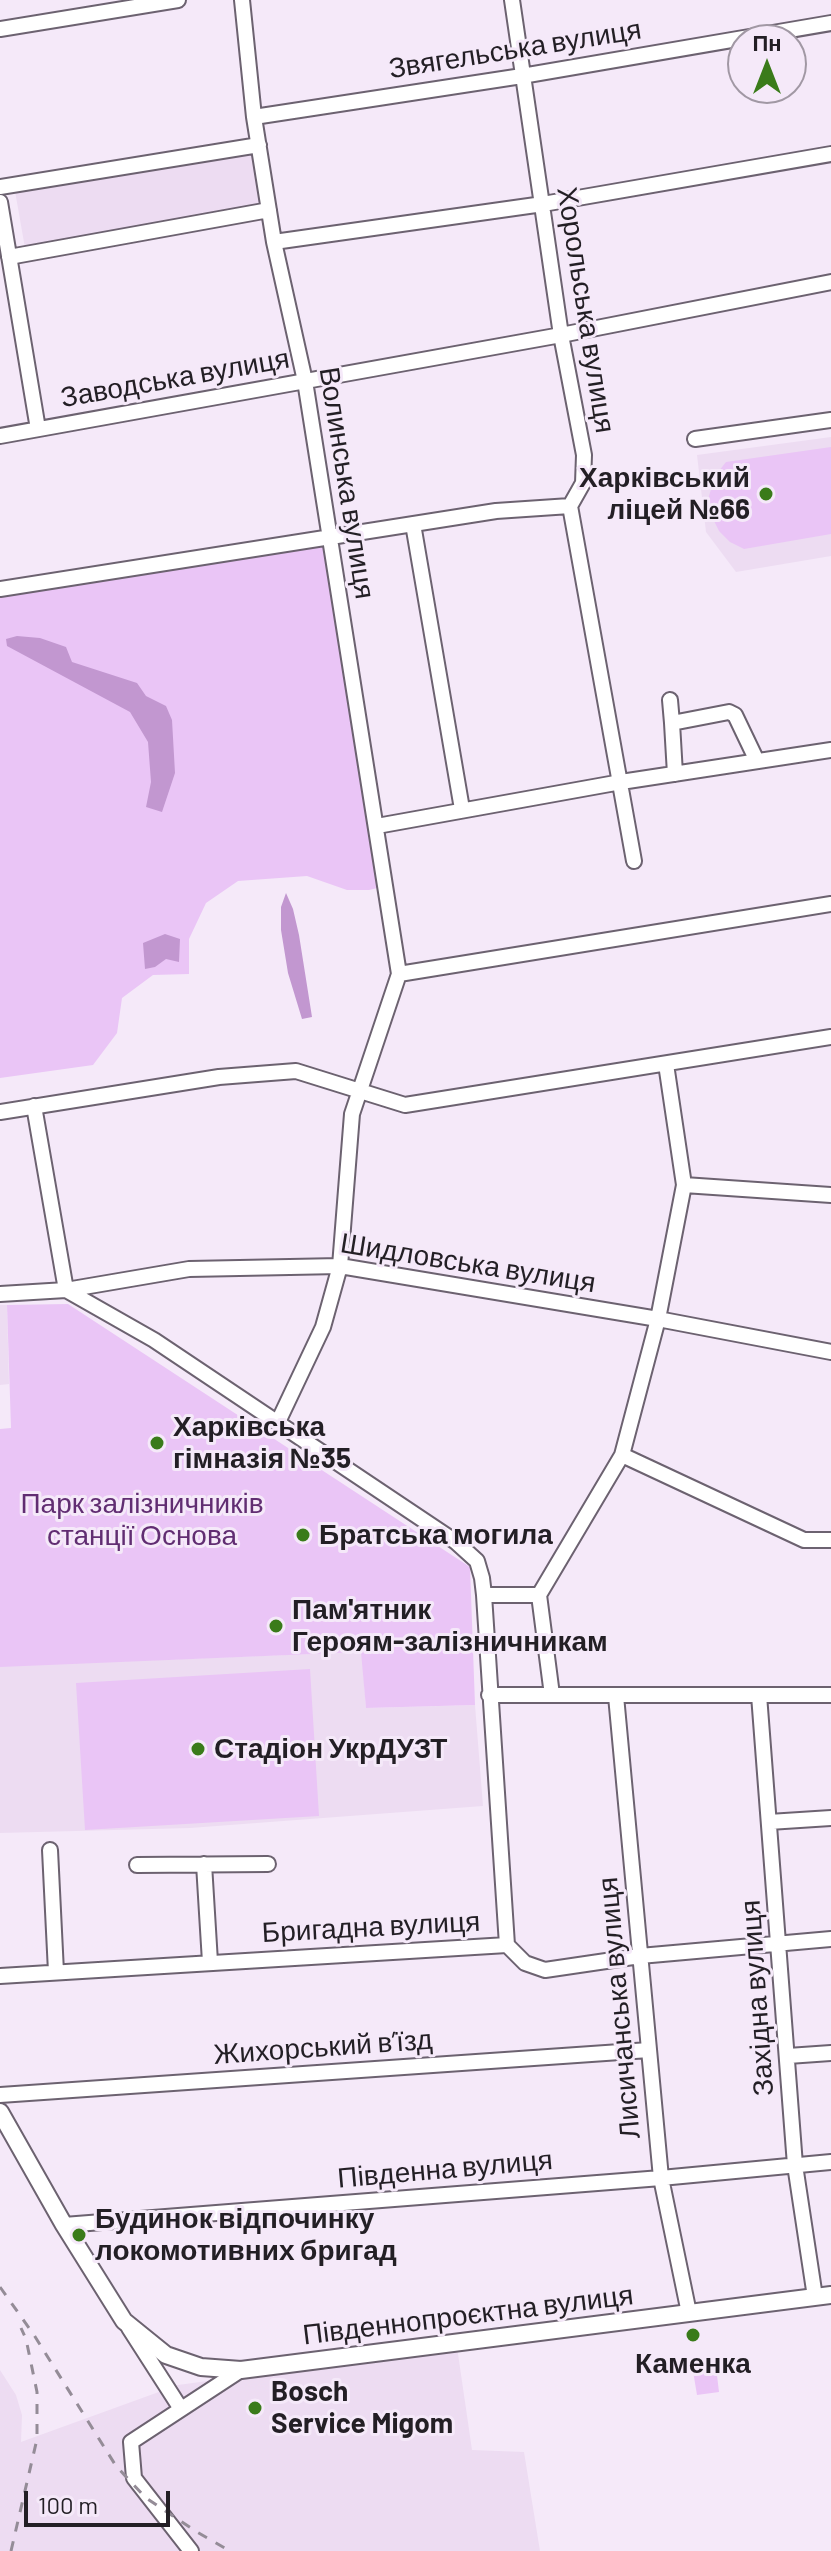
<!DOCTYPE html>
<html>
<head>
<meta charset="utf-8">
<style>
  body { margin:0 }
  #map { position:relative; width:831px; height:2551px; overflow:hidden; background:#f5e9f9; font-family:Barlow,sans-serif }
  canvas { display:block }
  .north { position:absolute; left:727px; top:24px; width:80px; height:80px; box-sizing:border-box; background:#f5e9f9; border:2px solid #a198a4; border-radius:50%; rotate:0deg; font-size:22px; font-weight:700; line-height:32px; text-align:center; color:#231f25 }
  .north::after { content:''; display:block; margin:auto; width:28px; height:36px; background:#3a7b1a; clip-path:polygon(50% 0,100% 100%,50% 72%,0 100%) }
  .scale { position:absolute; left:24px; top:2491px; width:146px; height:36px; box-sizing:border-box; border:4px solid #231f25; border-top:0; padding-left:10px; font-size:24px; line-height:28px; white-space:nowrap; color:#231f25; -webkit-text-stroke:6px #f5e9f9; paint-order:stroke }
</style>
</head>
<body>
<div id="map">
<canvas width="831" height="2551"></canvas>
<div class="north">Пн</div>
<div class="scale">100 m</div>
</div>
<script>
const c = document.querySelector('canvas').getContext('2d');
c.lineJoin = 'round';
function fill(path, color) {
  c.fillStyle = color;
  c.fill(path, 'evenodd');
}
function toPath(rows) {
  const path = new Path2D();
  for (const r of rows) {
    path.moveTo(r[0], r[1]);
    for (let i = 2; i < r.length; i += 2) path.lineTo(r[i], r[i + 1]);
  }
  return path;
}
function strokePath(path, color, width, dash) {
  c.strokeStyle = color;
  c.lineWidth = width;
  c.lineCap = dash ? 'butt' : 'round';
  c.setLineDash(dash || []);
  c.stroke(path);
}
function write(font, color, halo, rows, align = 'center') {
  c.font = font + ' Barlow,sans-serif';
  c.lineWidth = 6;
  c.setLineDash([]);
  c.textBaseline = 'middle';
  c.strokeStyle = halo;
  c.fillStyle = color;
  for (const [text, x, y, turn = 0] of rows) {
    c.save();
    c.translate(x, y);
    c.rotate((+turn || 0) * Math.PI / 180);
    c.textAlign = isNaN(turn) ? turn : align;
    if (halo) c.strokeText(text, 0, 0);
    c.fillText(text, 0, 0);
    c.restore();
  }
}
const built = toPath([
  [252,151,261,209,25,248,15,191],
  [831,437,831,556,736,572,706,532,697,455],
  [0,1305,7,1305,9,1384,0,1385],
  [362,1652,366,1708,475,1705,483,1806,190,1828,0,1833,0,1666],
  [457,2347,472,2450,524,2452,540,2551,0,2551,0,2370,16,2395,22,2415,21,2442,178,2385]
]);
const green = toPath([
  [831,447,831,534,744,549,730,542,719,531,711,515,709,496,715,476,726,462],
  [329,538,386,886,369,890,347,890,307,876,238,881,206,903,189,939,189,974,153,975,122,998,117,1033,93,1065,0,1078,0,589],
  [68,1304,470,1567,475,1705,366,1708,361,1652,0,1667,0,1429,11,1428,7,1305],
  [310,1669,319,1816,85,1830,76,1683],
  [716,2367,719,2392,697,2395,693,2371]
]);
const water = toPath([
  [17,636,40,638,66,647,72,662,137,683,146,696,166,706,172,720,175,773,162,812,146,807,151,782,148,742,130,712,7,646,6,639],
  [286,893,293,909,299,935,312,1017,302,1019,288,973,281,930,281,907],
  [165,934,180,939,179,962,166,959,155,967,145,969,143,943]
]);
const minor = toPath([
  [242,0,254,117,274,242,305,381,399,974],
  [512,0,561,335,584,455,583,483,570,506,634,861],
  [0,29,178,0],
  [254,117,522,76,831,23],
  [0,187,259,145],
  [0,202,38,429],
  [274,242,543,204,831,154],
  [9,257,269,210],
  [0,436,561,335,831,282],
  [695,439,831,420],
  [413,524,462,809],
  [0,589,496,511,570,506],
  [670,700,672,723],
  [675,774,672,723,729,712,735,715,757,761],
  [377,826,621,782,831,750],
  [34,1106,66,1290,154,1340,456,1542,477,1561,482,1578,484,1595,539,1595],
  [0,1112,219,1077,296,1071,405,1105,831,1037],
  [684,1185,831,1195],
  [0,1294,66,1290,189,1269,340,1266,658,1319,831,1352],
  [278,1422,323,1327,340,1266,352,1114,399,974,831,904],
  [622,1455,804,1540,831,1540],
  [484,1595,507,1945],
  [489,1695,831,1695],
  [552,1695,539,1595,622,1455,658,1319,684,1185,666,1064],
  [759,1695,795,2165,815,2297],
  [616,1696,661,2178,689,2313],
  [769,1822,831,1818],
  [50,1850,56,1972],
  [204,1864,210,1962],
  [137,1865,268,1864],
  [0,1976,507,1945,525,1963,545,1970,640,1956,831,1939],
  [788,2056,831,2053],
  [0,2095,649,2050],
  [64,2225,661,2178,831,2162],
  [129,2328,181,2409],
  [191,2551,134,2478,131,2442,241,2370]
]);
const major = toPath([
  [0,2112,64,2225,124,2321,166,2355,201,2367,241,2370,831,2295]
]);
const rail = toPath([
  [0,2287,34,2335,116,2466,146,2498,197,2532,230,2551],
  [11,2551,37,2439,37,2392,26,2339,21,2328]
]);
const markers = [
  [766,494,8,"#3a7b1a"],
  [157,1443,8,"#3a7b1a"],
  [303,1535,8,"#3a7b1a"],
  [276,1626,8,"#3a7b1a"],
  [198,1749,8,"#3a7b1a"],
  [79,2235,8,"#3a7b1a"],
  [693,2335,8,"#3a7b1a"],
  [255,2408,8,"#3a7b1a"]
];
const streetNames = [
  ["Звягельська вулиця",515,49,-9],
  ["Хорольська вулиця",586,310,81],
  ["Заводська вулиця",175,378,-10],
  ["Волинська вулиця",347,483,81],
  ["Шидловська вулиця",468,1263,9],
  ["Бригадна вулиця",371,1927,-3],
  ["Західна вулиця",757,1998,-94],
  ["Лисичанська вулиця",619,2008,-95],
  ["Жихорський в’їзд",323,2047,-4],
  ["Південна вулиця",445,2169,-5],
  ["Південнопроєктна вулиця",468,2315,-7]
];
const poiNames = [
  ["Харківський",750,478,"right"],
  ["ліцей №66",750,510,"right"],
  ["Харківська",173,1427],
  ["гімназія №35",173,1459],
  ["Братська могила",319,1535],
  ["Пам'ятник",292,1610],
  ["Героям-залізничникам",292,1642],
  ["Стадіон УкрДУЗТ",214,1749],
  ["Будинок відпочинку",95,2219],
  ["локомотивних бригад",95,2251],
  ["Каменка",693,2364,"center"],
  ["Bosch",271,2392],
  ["Service Migom",271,2424]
];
const parkNames = [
  ["Парк залізничників",142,1504],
  ["станції Основа",142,1536]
];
fill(built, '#eddcf2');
fill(green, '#eac5f6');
fill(water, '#c297d0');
strokePath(minor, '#6c6270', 18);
strokePath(major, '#6c6270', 20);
strokePath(minor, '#fff', 14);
strokePath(major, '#fff', 16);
strokePath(rail, '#948c97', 3, [10, 10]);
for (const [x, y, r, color] of markers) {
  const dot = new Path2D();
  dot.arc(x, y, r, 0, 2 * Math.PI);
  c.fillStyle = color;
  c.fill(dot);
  strokePath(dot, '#f5e9f9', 3);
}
write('28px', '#231f25', '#f5e9f9', streetNames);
write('bold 28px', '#231f25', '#f5e9f9', poiNames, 'left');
write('28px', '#612d72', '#f5e9f9', parkNames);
</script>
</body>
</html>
